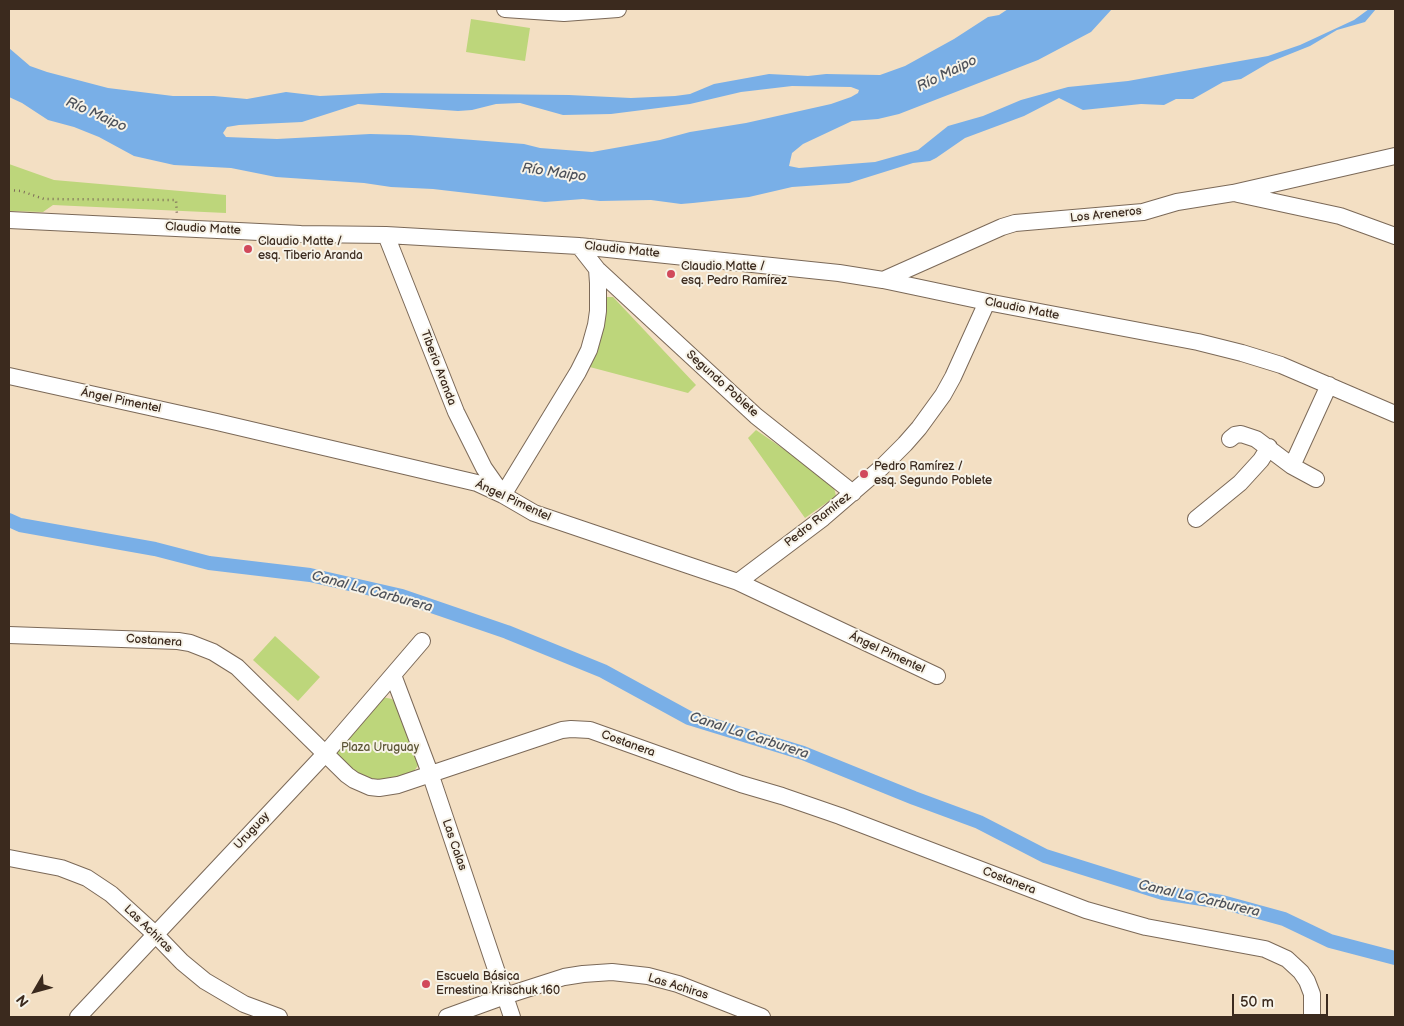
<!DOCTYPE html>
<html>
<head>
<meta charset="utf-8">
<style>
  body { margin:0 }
  #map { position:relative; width:1404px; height:1026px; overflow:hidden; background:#f3dfc3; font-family:"Balsamiq Sans",sans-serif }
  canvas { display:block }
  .frame { position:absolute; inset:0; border:10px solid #3b2a1e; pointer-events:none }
  .north { position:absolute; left:10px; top:966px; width:50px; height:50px; -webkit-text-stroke:4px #f7f3e8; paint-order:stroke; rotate:232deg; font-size:14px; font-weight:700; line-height:20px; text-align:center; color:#3b2a1e }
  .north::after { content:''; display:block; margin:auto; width:18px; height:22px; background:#3b2a1e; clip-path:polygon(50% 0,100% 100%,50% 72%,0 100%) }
  .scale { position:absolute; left:1232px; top:994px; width:96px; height:22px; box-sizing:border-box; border:2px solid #3b2a1e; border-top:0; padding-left:6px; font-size:15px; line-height:18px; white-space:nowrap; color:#3b2a1e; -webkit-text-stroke:4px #f7f3e8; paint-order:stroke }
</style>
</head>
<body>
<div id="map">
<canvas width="1404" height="1026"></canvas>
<div class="frame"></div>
<div class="north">N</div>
<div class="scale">50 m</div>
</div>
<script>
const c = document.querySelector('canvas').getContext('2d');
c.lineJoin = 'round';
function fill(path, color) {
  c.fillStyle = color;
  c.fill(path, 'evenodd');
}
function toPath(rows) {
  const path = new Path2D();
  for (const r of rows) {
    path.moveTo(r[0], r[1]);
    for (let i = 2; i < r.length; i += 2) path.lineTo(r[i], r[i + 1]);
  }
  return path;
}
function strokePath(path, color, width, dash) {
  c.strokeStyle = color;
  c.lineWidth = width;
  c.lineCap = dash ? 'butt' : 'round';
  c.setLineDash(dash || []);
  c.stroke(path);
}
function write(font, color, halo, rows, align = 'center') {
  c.font = font + ' "Balsamiq Sans",sans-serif';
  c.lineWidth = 4;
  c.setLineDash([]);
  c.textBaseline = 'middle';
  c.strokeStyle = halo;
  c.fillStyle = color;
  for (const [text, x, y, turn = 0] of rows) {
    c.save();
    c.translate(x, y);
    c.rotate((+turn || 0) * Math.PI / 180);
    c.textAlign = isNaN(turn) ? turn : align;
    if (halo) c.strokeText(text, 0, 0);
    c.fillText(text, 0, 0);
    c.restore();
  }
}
const green = toPath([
  [471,19,530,28,525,61,466,52],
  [9,164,54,180,226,195,226,213,53,205,43,212,9,211],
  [604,297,613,297,696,385,688,393,586,366],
  [756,430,833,483,836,496,805,518,748,438],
  [275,636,320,677,298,701,253,660],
  [382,697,392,699,398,705,420,763,414,771,386,780,363,778,337,758,335,749]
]);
const water = toPath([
  [1008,9,1112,9,1091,32,1038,60,899,114,878,119,852,121,803,144,792,153,789,166,799,168,875,162,918,150,948,126,983,116,1021,100,1068,87,1128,81,1268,56,1300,45,1354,20,1369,9,1376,9,1365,22,1337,30,1310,46,1270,62,1241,79,1223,82,1193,99,1176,99,1164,105,1141,104,1083,110,1059,98,1024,116,965,138,936,158,930,161,913,163,849,183,792,187,749,197,693,203,681,204,651,200,600,201,583,199,545,202,433,189,391,187,364,183,276,177,231,168,174,165,134,156,99,137,74,127,48,120,22,103,9,97,9,48,30,66,47,72,108,88,173,96,214,96,247,99,286,92,320,96,382,93,569,95,631,98,675,96,690,94,714,84,769,74,808,76,826,74,880,75,905,66,954,39,988,17,999,15],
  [792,86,851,87,859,90,858,93,851,97,831,104,746,123,690,132,660,140,592,152,540,148,524,144,410,135,370,134,277,139,226,137,223,133,227,127,239,125,302,122,358,104,458,111,472,110,496,104,520,103,563,115,611,114,690,104,741,92]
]);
const canal = toPath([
  [9,520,20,525,155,549,209,563,310,575,402,596,507,632,603,671,689,718,803,753,914,798,979,822,1045,856,1163,893,1222,902,1284,919,1330,941,1395,958]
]);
const path = toPath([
  [9,190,21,191,44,199,176,200,177,215]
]);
const minor = toPath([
  [505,9,564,13,618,9],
  [1238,194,1340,216,1395,236],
  [9,220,301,234,386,235,579,246,839,273,883,280,987,302,1198,342,1242,353,1281,365,1395,414],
  [386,235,456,412,484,468,503,495],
  [579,246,597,269,756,416,853,493],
  [883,280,1002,227,1015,223,1143,212,1177,202,1233,193,1395,156],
  [9,376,217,422,477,483,503,495,534,513,738,582,937,676],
  [1230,439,1235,435,1241,434,1256,439,1292,466,1316,479],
  [1292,466,1329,385],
  [503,495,578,372,589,350,596,325,598,311,598,283,597,269],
  [1196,519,1240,483,1261,460,1269,447],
  [738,582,823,518,881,468,905,444,919,428,943,395,953,377,987,302],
  [9,635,178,641,190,643,213,652,237,667,347,775,354,780,370,787,379,788,398,785,562,730,571,729,590,730,741,784,782,796,840,816,1086,910,1146,927,1265,949,1287,959,1301,972,1307,981,1312,994,1312,1017],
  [393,675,430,773,512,1017],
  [9,858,61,868,87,878,111,894,155,934,182,962,205,981,244,1004,279,1017],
  [78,1017,325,754,422,641],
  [447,1017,505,996,564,977,583,974,612,972,648,976,678,984,762,1017]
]);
const markers = [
  [248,249,5,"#d1495b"],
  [671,274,5,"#d1495b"],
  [864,474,5,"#d1495b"],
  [426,984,5,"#d1495b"]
];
const streetNames = [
  ["Los Areneros",1106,215,-6],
  ["Claudio Matte",203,229,3],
  ["Claudio Matte",622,250,6],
  ["Claudio Matte",1022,309,11],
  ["Tiberio Aranda",438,368,69],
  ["Segundo Poblete",722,384,42],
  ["Ángel Pimentel",121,401,12],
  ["Ángel Pimentel",513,501,25],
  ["Pedro Ramírez",818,520,-38],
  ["Costanera",154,641,4],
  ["Ángel Pimentel",887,653,25],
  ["Costanera",628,744,20],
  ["Uruguay",252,831,-47],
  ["Las Calas",454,845,71],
  ["Costanera",1009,881,21],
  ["Las Achiras",148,929,44],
  ["Las Achiras",678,987,17]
];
const poiNames = [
  ["Claudio Matte /",258,242],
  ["esq. Tiberio Aranda",258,256],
  ["Claudio Matte /",681,267],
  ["esq. Pedro Ramírez",681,281],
  ["Pedro Ramírez /",874,467],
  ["esq. Segundo Poblete",874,481],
  ["Escuela Básica",436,977],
  ["Ernestina Krischuk 160",436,991]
];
const parkNames = [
  ["Plaza Uruguay",380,748]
];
const waterNames = [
  ["Río Maipo",947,74,-26],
  ["Río Maipo",96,115,24],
  ["Río Maipo",554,173,8],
  ["Canal La Carburera",372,592,15],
  ["Canal La Carburera",749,736,18],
  ["Canal La Carburera",1199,899,13]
];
fill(green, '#bdd67b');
fill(water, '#79afe7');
strokePath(canal, '#79afe7', 14);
strokePath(minor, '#7b6958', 18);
strokePath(path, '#7b6958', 2.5, [1, 4]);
strokePath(minor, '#fff', 16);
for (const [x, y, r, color] of markers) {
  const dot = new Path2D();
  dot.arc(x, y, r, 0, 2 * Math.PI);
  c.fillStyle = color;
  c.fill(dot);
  strokePath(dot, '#f7f3e8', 2);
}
write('12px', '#3b2a1e', '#f7f3e8', streetNames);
write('12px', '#3b2a1e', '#f7f3e8', poiNames, 'left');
write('12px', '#5c5535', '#f7f3e8', parkNames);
write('italic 14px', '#4e525a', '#f7f3e8', waterNames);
</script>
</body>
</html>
